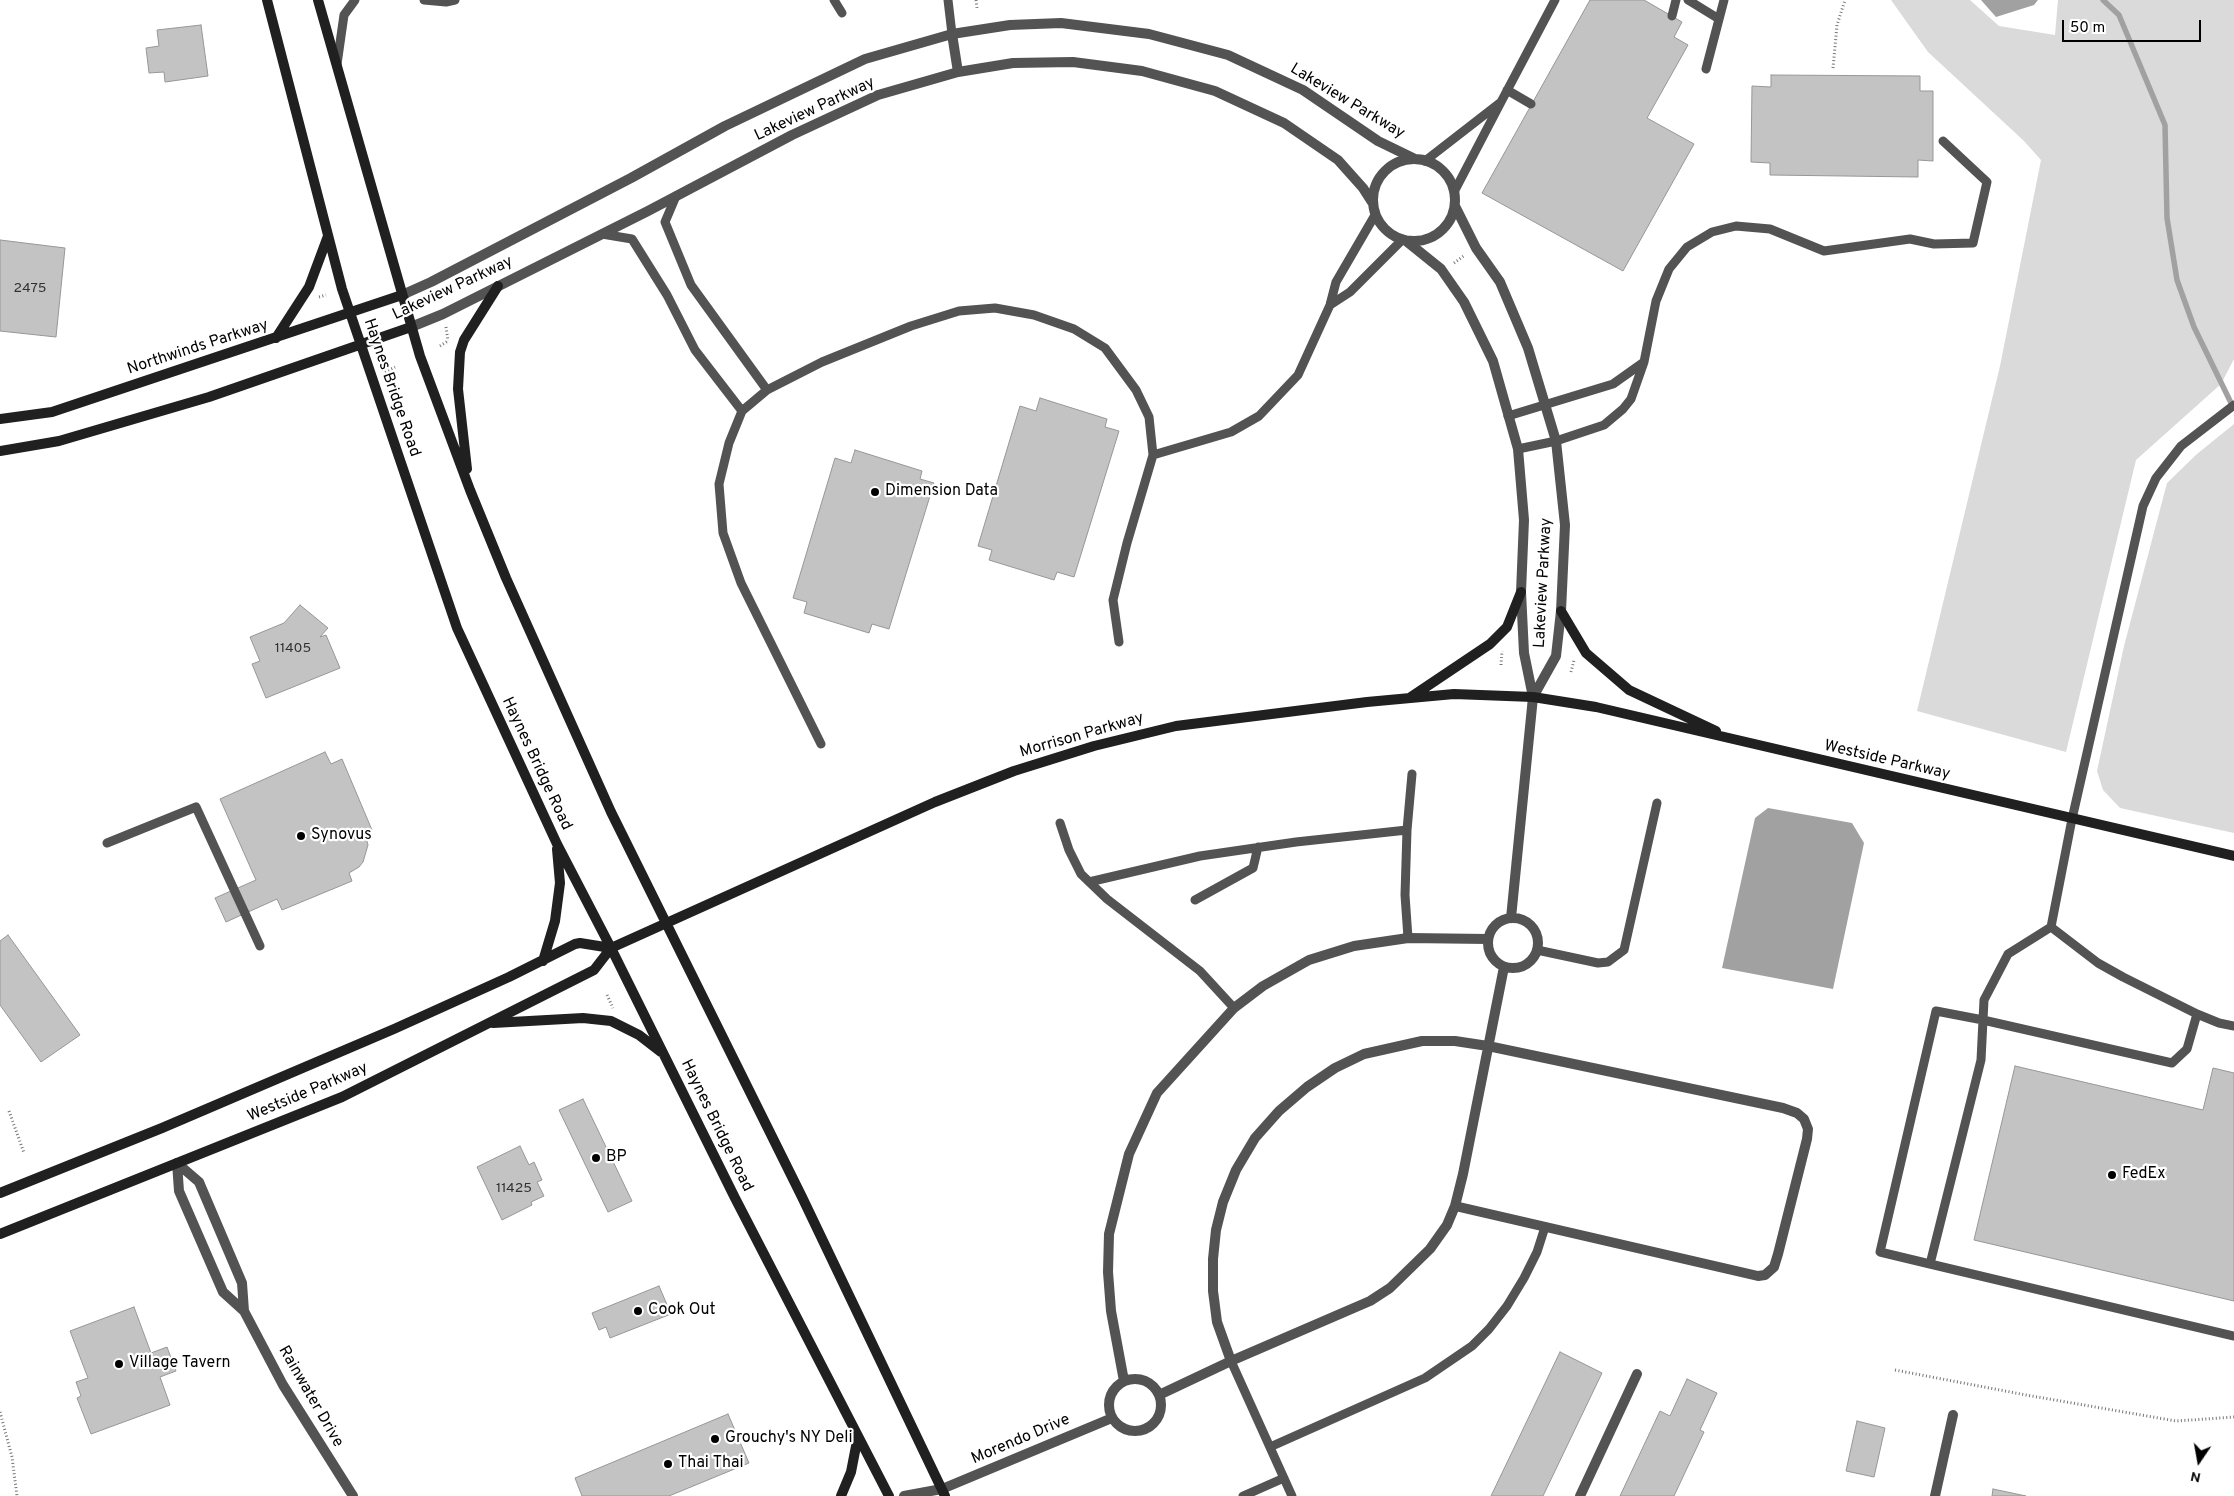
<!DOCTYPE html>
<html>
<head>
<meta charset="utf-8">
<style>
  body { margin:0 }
  #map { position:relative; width:2234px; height:1496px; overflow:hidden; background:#fff; font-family:Overpass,sans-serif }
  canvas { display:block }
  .north { position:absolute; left:2174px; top:1436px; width:50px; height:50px; -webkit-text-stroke:4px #fff; paint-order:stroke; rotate:192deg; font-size:14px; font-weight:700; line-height:20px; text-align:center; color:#000 }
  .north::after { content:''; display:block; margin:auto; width:18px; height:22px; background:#000; clip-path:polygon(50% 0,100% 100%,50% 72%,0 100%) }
  .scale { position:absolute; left:2062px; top:20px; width:139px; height:22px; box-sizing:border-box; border:2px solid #000; border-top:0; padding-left:6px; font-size:15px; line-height:18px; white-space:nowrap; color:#000; -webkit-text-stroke:4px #fff; paint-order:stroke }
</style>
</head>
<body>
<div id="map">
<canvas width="2234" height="1496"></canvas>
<div class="north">N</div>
<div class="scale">50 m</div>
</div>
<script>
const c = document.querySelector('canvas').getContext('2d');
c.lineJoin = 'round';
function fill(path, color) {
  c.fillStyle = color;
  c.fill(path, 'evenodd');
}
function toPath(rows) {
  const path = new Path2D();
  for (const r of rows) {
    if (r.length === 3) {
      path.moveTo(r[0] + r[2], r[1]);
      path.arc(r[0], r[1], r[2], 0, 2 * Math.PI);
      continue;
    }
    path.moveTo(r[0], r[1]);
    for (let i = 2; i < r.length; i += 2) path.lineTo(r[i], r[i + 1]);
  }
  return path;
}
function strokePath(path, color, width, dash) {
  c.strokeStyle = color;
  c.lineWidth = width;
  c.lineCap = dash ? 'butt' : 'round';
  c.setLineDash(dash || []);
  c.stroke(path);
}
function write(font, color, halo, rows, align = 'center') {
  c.font = font + ' Overpass,sans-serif';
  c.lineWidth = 4.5;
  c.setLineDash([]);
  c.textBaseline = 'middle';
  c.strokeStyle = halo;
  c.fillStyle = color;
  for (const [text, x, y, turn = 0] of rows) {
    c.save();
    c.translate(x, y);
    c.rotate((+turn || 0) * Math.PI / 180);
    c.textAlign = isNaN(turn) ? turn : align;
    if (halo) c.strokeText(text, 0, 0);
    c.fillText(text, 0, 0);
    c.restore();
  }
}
const green = toPath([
  [1891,0,1970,0,1999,26,2055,35,2058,0,2234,0,2234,359,2221,384,2136,460,2066,752,1917,711,2000,366,2041,160,2024,141,1928,52],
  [2234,424,2234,833,2120,808,2103,790,2097,771,2124,646,2167,483,2197,454]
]);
const water = toPath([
  [1981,0,2038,0,2034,5,1996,17],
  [1768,808,1852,823,1864,843,1833,989,1722,968,1755,818]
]);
const stream = toPath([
  [2103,0,2119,15,2165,125,2167,218,2177,280,2194,327,2233,407]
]);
const building = toPath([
  [1590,0,1644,0,1682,22,1674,37,1688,45,1647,118,1694,144,1623,271,1482,193,1590,0],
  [201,25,208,76,165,82,164,72,149,73,146,48,159,46,157,30,201,25],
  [1771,75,1920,76,1920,91,1933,91,1933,161,1918,160,1918,177,1770,175,1770,163,1751,162,1752,86,1771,87,1771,75],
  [0,240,65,248,56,337,0,331,0,240],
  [1040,398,1107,419,1105,427,1119,431,1074,577,1057,572,1054,580,989,560,992,550,978,546,1020,406,1036,411,1040,398],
  [855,450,922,471,920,479,934,483,889,629,872,624,869,633,804,613,807,602,793,598,835,458,851,463,855,450],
  [300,605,328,628,320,637,326,635,340,668,266,698,252,664,260,661,250,637,284,623,300,605],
  [325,752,331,764,342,759,372,830,365,833,368,845,363,862,359,867,349,873,352,881,282,910,277,899,226,922,215,898,256,880,220,799,325,752],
  [8,935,80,1035,41,1062,0,1005,0,941,8,935],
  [2015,1066,2203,1110,2213,1068,2234,1073,2234,1301,1974,1240,2015,1066],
  [583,1099,632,1201,608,1212,559,1110,583,1099],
  [520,1146,529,1165,534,1162,542,1180,537,1182,544,1196,531,1202,532,1205,502,1220,477,1167,520,1146],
  [659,1286,671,1314,610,1338,606,1327,599,1330,592,1313,659,1286],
  [134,1307,151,1353,167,1347,176,1371,160,1377,170,1405,91,1434,77,1398,81,1396,76,1382,88,1378,70,1331,134,1307],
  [1560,1352,1602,1373,1543,1496,1491,1496,1560,1352],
  [1687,1379,1717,1393,1700,1430,1704,1432,1674,1496,1620,1496,1660,1411,1670,1416,1687,1379],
  [728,1414,749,1463,669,1496,582,1496,575,1478,728,1414],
  [1857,1421,1885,1428,1874,1477,1846,1471,1857,1421],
  [1993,1489,2026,1496,1992,1496,1993,1489]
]);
const path = toPath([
  [976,0,977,8],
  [1833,68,1837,25,1845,0],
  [1454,263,1465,255],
  [319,297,326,295],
  [446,327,448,341],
  [440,346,448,341],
  [385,372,395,367],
  [1501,665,1502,651],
  [1571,672,1574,660],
  [607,995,613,1008],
  [9,1111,24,1153],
  [1895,1370,2026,1395,2176,1421,2234,1417],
  [0,1412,12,1457,17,1496]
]);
const lane = toPath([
  [424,0,446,2,455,0],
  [834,0,842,13],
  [948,0,952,34],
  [1688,0,1719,19],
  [1672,16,1676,0],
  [337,64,344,15,355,0],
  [1706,69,1724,0],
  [1507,90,1531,104],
  [1501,102,1555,0],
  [1425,161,1501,102,1454,192],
  [676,196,665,222,691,285,767,390],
  [602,234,632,239,667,295,695,350,742,411],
  [1330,305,1350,292,1402,240],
  [1644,362,1656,301,1669,269,1687,247,1712,232,1736,226,1770,229,1824,251,1910,239,1934,244,1973,243,1987,182,1943,141],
  [1508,416,1613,384,1644,362,1631,399,1623,409,1604,425,1556,441,1518,449],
  [1119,642,1113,600,1127,543,1153,455,1231,432,1259,416,1298,375,1330,305,1336,282,1375,215],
  [821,744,741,583,723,533,719,484,729,443,742,411,767,390,822,362,911,326,959,311,995,308,1034,315,1074,329,1105,348,1136,390,1149,417,1153,455],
  [1060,823,1069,850,1081,874,1107,899,1200,971,1234,1008],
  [107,843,196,807,260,946],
  [1089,882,1200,856,1296,842,1407,830],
  [1195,900,1253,868,1258,847],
  [2051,927,2098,963,2123,977,2197,1014,2219,1023,2234,1026],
  [1408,938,1405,895,1407,830,1412,774],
  [1537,950,1598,963,1608,962,1624,950,1657,803],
  [2197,1014,2187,1049,2172,1063,1983,1020,1936,1011,1880,1252,1930,1264,1981,1060,1984,1000,2008,954,2051,927,2072,819,2143,506,2156,478,2181,446,2234,405],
  [1930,1264,2234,1336],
  [1231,1361,1292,1496],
  [1270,1447,1425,1378,1472,1346,1489,1329,1507,1306,1524,1278,1537,1252,1545,1227],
  [1243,1496,1284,1478]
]);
const street = toPath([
  [952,34,958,72],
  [1414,200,41],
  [1455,206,1476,248,1500,282,1528,348,1556,441,1565,525,1561,611,1556,656,1533,697],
  [1405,240,1441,269,1464,302,1493,361,1518,449,1524,520,1521,592,1524,653,1533,697,1511,918],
  [402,295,431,282,631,178,725,126,865,59,952,34,1010,25,1061,23,1149,34,1228,55,1303,90,1378,141,1415,159],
  [411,327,443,314,648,211,792,135,878,95,958,72,1013,63,1073,62,1142,71,1215,91,1284,123,1338,160,1363,188,1372,202],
  [1513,943,25],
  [177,1163,179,1191,223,1292,244,1311,283,1385,353,1496],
  [177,1163,199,1182,242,1283,244,1311],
  [1231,1361,1217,1322,1213,1291,1213,1259,1216,1230,1223,1202,1236,1170,1255,1138,1279,1111,1307,1087,1335,1068,1364,1054,1422,1041,1455,1041,1488,1046,1783,1108,1797,1113,1804,1119,1808,1129,1807,1139,1778,1254,1774,1267,1765,1275,1758,1276,1455,1206],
  [1135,1405,26],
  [1124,1381,1111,1311,1108,1272,1109,1234,1129,1154,1157,1093,1234,1008,1263,986,1309,960,1354,946,1408,938,1488,939],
  [1159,1395,1231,1361,1370,1301,1390,1288,1430,1249,1447,1225,1455,1206,1463,1174,1504,967],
  [904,1496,942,1489,1112,1418],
  [1580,1496,1637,1374],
  [1935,1496,1953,1415]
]);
const secondary = toPath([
  [267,0,342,289,457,628,557,844,611,948,735,1198,889,1496],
  [318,0,420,356,470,490,506,578,611,812,802,1197,945,1496],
  [276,338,309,287,328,236],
  [0,419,52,412,402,295],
  [0,451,59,441,209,397,411,327],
  [467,469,458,389,460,352,464,340,498,286],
  [1561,611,1586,653,1629,690,1716,731],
  [1411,697,1490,644,1507,627,1521,592],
  [543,961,555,921,560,883,557,849],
  [493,1023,583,1018,611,1021,639,1035,661,1052],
  [0,1193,162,1128,394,1029,509,977,575,944,580,943,611,948],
  [0,1234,342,1097,594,970,611,948,935,802,1014,771,1094,746,1176,726,1367,702,1454,694,1533,697,1596,707,2234,856],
  [841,1496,851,1472,858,1436]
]);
const markers = [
  [875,492,5,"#000"],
  [301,836,5,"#000"],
  [596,1158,5,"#000"],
  [2112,1175,5,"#000"],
  [638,1311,5,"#000"],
  [119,1364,5,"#000"],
  [715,1439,5,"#000"],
  [668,1464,5,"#000"]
];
const numberNames = [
  ["2475",30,289],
  ["11405",293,649],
  ["11425",514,1189]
];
const streetNames = [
  ["Lakeview Parkway",1347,102,31],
  ["Lakeview Parkway",815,110,-25],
  ["Lakeview Parkway",453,289,-25],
  ["Northwinds Parkway",198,348,-18],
  ["Haynes Bridge Road",391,388,71],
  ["Lakeview Parkway",1544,583,-87],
  ["Morrison Parkway",1082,736,-16],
  ["Westside Parkway",1887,761,13],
  ["Haynes Bridge Road",536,764,65],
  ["Westside Parkway",308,1093,-23],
  ["Haynes Bridge Road",716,1126,64],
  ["Rainwater Drive",310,1397,60],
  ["Morendo Drive",1021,1440,-23]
];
const poiNames = [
  ["Dimension Data",885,492],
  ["Synovus",311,836],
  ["BP",606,1158],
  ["FedEx",2122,1175],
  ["Cook Out",648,1311],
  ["Village Tavern",129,1364],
  ["Grouchy's NY Deli",725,1439],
  ["Thai Thai",678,1464]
];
fill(green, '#dadada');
fill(water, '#a1a1a1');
strokePath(stream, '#a1a1a1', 5.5);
fill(building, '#c3c3c3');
strokePath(building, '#979797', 1);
strokePath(path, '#757575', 3, [1, 2.5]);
strokePath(lane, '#535353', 9);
strokePath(street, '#535353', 10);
strokePath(secondary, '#202020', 10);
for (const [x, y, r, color] of markers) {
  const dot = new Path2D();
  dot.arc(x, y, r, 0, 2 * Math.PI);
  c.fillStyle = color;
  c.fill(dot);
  strokePath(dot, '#fff', 2);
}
write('14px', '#313131', null, numberNames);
write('16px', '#000', '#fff', streetNames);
write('16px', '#000', '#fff', poiNames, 'left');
</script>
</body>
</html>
